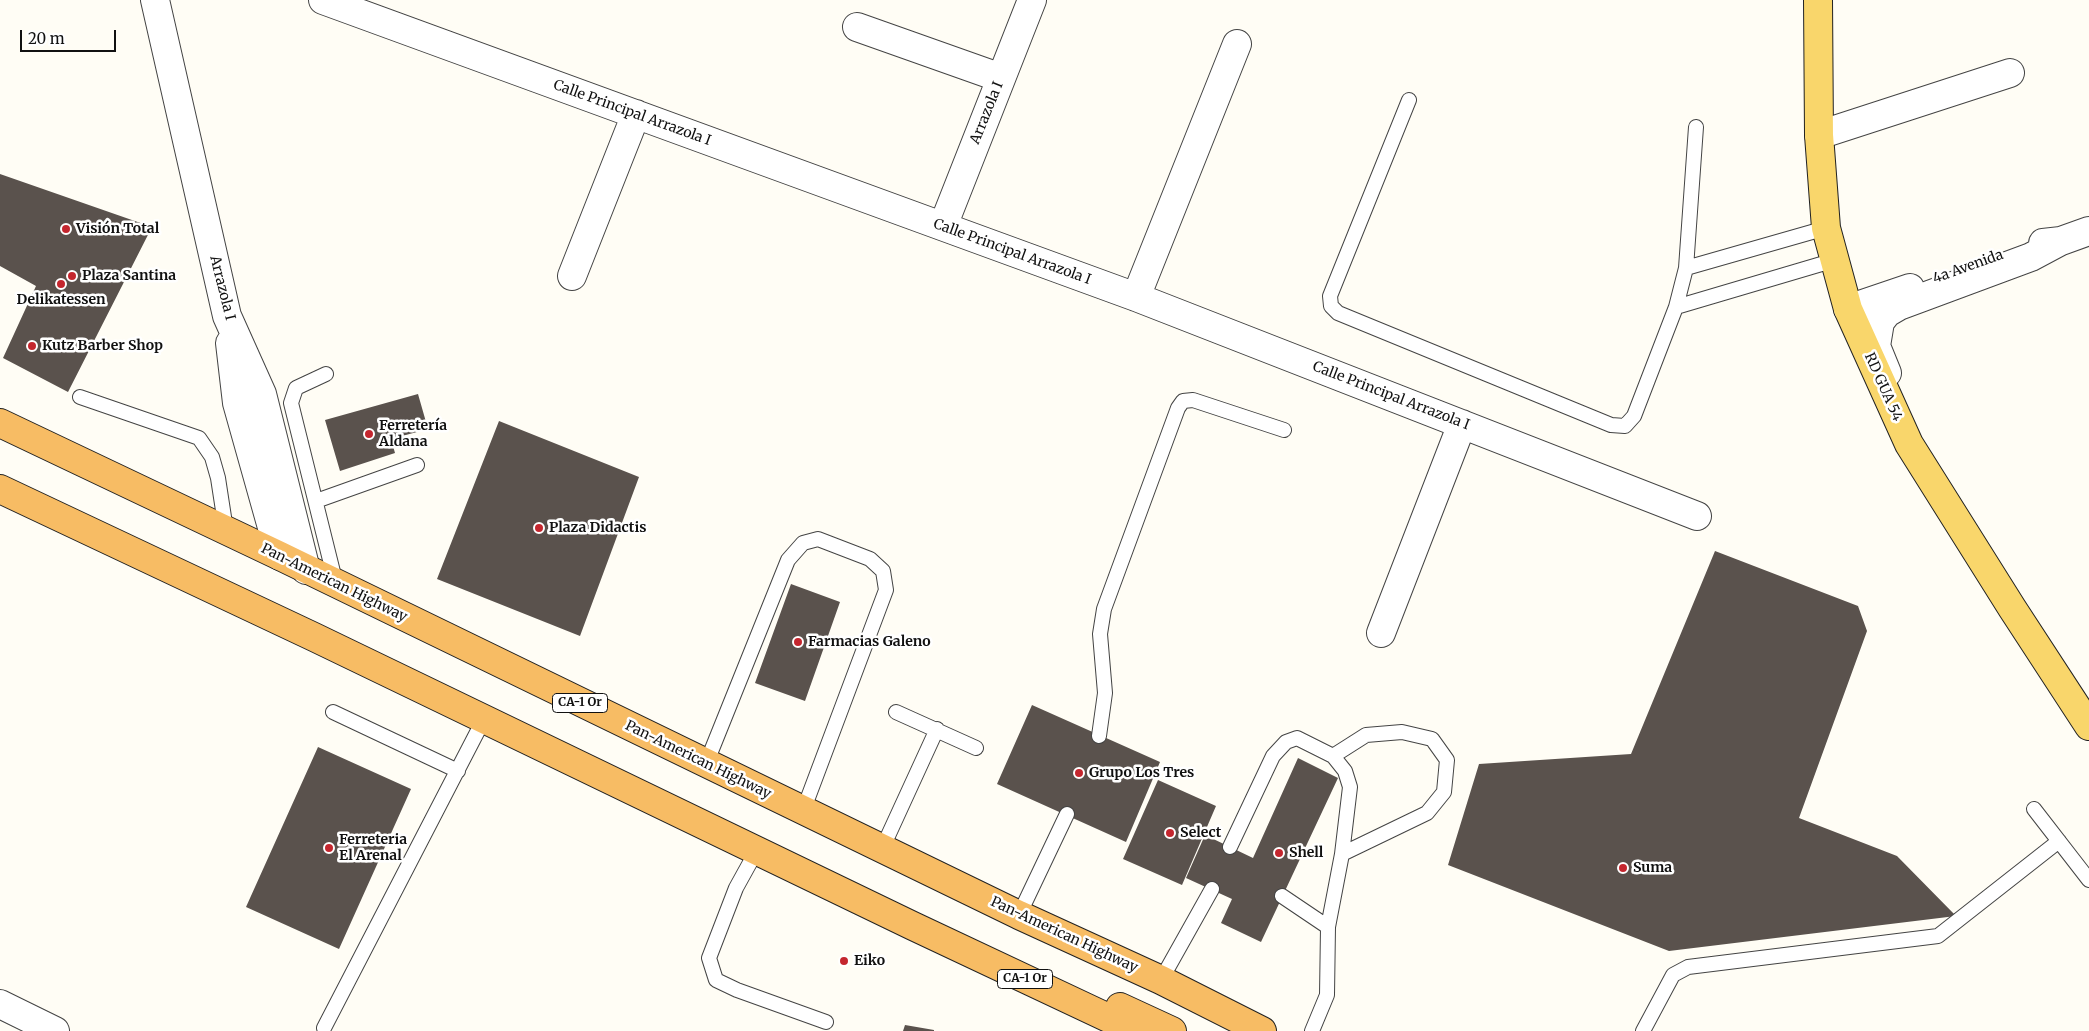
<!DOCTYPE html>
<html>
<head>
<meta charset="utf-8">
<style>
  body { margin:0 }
  #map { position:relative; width:2089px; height:1031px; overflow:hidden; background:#fffdf5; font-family:Merriweather,serif }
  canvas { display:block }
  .scale { position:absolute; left:20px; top:30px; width:96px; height:22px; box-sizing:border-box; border:2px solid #111; border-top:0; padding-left:6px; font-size:15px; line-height:18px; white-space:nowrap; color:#111; -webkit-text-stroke:4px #fff; paint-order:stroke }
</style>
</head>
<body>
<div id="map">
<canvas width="2089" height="1031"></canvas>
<div class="scale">20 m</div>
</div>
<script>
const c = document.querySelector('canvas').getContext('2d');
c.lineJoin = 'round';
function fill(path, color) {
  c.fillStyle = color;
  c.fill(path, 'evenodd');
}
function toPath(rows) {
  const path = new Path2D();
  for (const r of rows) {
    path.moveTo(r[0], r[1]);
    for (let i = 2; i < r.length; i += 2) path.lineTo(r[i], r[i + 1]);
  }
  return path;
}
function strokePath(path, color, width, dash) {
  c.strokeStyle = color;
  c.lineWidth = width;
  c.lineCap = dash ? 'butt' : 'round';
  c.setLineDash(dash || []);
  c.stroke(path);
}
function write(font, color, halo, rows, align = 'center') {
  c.font = font + ' Merriweather,serif';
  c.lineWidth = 5;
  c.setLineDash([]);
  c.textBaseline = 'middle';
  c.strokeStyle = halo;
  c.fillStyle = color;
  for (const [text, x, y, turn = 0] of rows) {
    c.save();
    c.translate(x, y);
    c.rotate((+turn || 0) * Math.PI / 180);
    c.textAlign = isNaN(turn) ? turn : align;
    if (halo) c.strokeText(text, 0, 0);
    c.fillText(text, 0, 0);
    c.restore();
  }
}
const building = toPath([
  [0,174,152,227,68,392,3,358,36,286,0,266],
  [418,394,428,429,391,439,395,453,340,471,325,420],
  [499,421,639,477,580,636,437,579],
  [1715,551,1858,606,1867,631,1799,818,1897,856,1956,916,1669,951,1448,865,1479,764,1631,754],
  [791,584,840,602,805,701,755,683],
  [1032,705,1160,762,1126,842,997,784],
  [318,747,411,789,339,949,246,907],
  [1298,758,1338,778,1261,942,1221,923,1232,899,1186,878,1205,835,1253,858],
  [1158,780,1216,806,1182,885,1123,859],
  [905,1025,934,1030,934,1031,903,1031]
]);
const service = toPath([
  [1409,100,1330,296,1331,306,1338,313,1611,425,1625,426,1634,416,1676,307,1686,268,1696,127],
  [1686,268,1826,228],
  [1676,307,1835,260],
  [326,374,296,388,291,403,336,584],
  [80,397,199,438,212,457,218,478,226,530],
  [316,501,417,465],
  [333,712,458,771],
  [896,712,976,748],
  [1099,736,1105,693,1100,634,1104,609,1178,408,1183,401,1193,400,1284,430],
  [1333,756,1366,735,1402,732,1432,739,1447,760,1444,792,1427,813,1342,854],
  [706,764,788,560,803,543,818,539,870,559,883,571,886,590,803,811],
  [2034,809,2089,880],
  [1230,847,1273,756,1286,742,1297,738,1333,756,1345,771,1350,787,1342,854,1328,927,1327,995,1312,1031],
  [882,849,937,729],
  [757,850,736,888,709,958,716,980,737,990,826,1022],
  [1282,896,1328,927],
  [1019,915,1067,814],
  [1161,980,1212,889],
  [324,1028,484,719],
  [1643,1031,1673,975,1688,967,1938,936,2059,841]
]);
const minor = toPath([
  [155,0,227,316,262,394,306,570],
  [323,0,1136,297,1697,516],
  [857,27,1001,78],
  [1819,135,2010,73],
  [943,226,1032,0],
  [2043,243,2061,241,2089,231],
  [572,276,636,114],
  [1136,297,1237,44],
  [1848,309,1910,288],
  [230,343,237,403,280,556],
  [1887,373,1876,346,1880,322,1887,313,1899,306,2031,257,2061,241],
  [1381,633,1462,424],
  [0,1004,55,1031]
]);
const primary = toPath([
  [1818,0,1819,135,1826,228,1848,309,1909,444,2012,608,2089,726]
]);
const trunk = toPath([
  [0,423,280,556,1019,915,1161,980,1262,1031],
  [0,489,314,637,913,926,1136,1031],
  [1120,1007,1172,1031]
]);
const markers = [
  [66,229,5,"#c4262e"],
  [72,276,5,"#c4262e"],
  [61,284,5,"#c4262e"],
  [32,346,5,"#c4262e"],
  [369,434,5,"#c4262e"],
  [539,528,5,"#c4262e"],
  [798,642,5,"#c4262e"],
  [1079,773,5,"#c4262e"],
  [1170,833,5,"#c4262e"],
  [329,848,5,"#c4262e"],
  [1279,853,5,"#c4262e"],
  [1623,868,5,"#c4262e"],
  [844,961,5,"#c4262e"]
];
const shields = [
  [580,703,55],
  [1025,979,55]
];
const shieldNames = [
  ["CA-1 Or",580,703],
  ["CA-1 Or",1025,979]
];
const streetNames = [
  ["Calle Principal Arrazola I",632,113,20],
  ["Arrazola I",987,113,-68],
  ["Calle Principal Arrazola I",1012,252,20],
  ["4a Avenida",1968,267,-20],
  ["Arrazola I",222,288,76],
  ["RD GUA 54",1883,387,66],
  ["Calle Principal Arrazola I",1391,396,21],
  ["Pan-American Highway",334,583,26],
  ["Pan-American Highway",698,760,26],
  ["Pan-American Highway",1064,935,25]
];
const poiNames = [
  ["Visión Total",76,229],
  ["Plaza Santina",82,276],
  ["Delikatessen",61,300,"center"],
  ["Kutz Barber Shop",42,346],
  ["Ferretería",379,426],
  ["Aldana",379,442],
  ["Plaza Didactis",549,528],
  ["Farmacias Galeno",808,642],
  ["Grupo Los Tres",1089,773],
  ["Select",1180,833],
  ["Ferreteria",339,840],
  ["El Arenal",339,856],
  ["Shell",1289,853],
  ["Suma",1633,868],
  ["Eiko",854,961]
];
fill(building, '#5a524d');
strokePath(service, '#444', 16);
strokePath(minor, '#444', 30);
strokePath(primary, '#222', 30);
strokePath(trunk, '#222', 30);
strokePath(service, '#fff', 14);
strokePath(minor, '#fff', 28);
strokePath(primary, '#f9d66b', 28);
strokePath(trunk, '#f7bc64', 28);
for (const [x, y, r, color] of markers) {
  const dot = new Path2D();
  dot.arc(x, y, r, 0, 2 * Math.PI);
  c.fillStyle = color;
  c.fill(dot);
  strokePath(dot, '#fff', 2);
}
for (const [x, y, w] of shields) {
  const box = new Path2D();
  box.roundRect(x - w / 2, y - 9.5, w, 19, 4);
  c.fillStyle = '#fff';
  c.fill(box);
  strokePath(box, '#111', 1);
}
write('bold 12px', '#111', null, shieldNames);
write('14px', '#111', '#fff', streetNames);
write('bold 14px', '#111', '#fff', poiNames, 'left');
</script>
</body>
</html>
